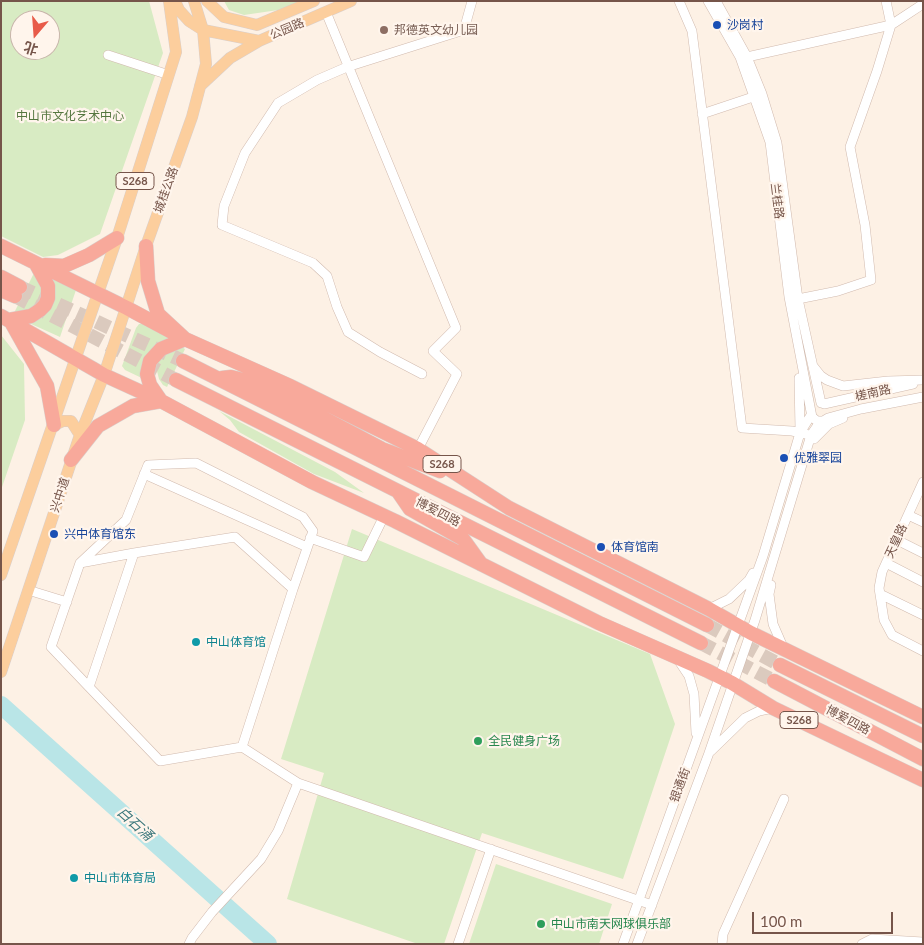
<!DOCTYPE html>
<html>
<head>
<meta charset="utf-8">
<style>
  body { margin:0 }
  #map { position:relative; width:924px; height:945px; overflow:hidden; background:#fdf1e5; font-family:Lato,"Noto Sans SC",sans-serif }
  canvas { display:block }
  .frame { position:absolute; inset:0; border:2px solid #76554a; pointer-events:none }
  .north { position:absolute; left:10px; top:10px; width:50px; height:50px; box-sizing:border-box; background:#fff5ec; border:1px solid #c8b5ab; border-radius:50%; rotate:198deg; font-size:14px; font-weight:700; line-height:20px; text-align:center; color:#76554a }
  .north::after { content:''; display:block; margin:auto; width:18px; height:22px; background:#e85b49; clip-path:polygon(50% 0,100% 100%,50% 72%,0 100%) }
  .scale { position:absolute; left:752px; top:912px; width:141px; height:22px; box-sizing:border-box; border:2px solid #76554a; border-top:0; padding-left:6px; font-size:15px; line-height:18px; white-space:nowrap; color:#76554a; -webkit-text-stroke:4px #fff5ec; paint-order:stroke }
</style>
</head>
<body>
<div id="map">
<canvas width="924" height="945"></canvas>
<div class="frame"></div>
<div class="north">北</div>
<div class="scale">100 m</div>
</div>
<script>
const c = document.querySelector('canvas').getContext('2d');
c.lineJoin = 'round';
function fill(path, color) {
  c.fillStyle = color;
  c.fill(path, 'evenodd');
}
function toPath(rows) {
  const path = new Path2D();
  for (const r of rows) {
    path.moveTo(r[0], r[1]);
    for (let i = 2; i < r.length; i += 2) path.lineTo(r[i], r[i + 1]);
  }
  return path;
}
function strokePath(path, color, width, dash) {
  c.strokeStyle = color;
  c.lineWidth = width;
  c.lineCap = dash ? 'butt' : 'round';
  c.setLineDash(dash || []);
  c.stroke(path);
}
function write(font, color, halo, rows, align = 'center') {
  c.font = font + ' Lato,"Noto Sans SC",sans-serif';
  c.lineWidth = 4.5;
  c.setLineDash([]);
  c.textBaseline = 'middle';
  c.strokeStyle = halo;
  c.fillStyle = color;
  for (const [text, x, y, turn = 0] of rows) {
    c.save();
    c.translate(x, y);
    c.rotate((+turn || 0) * Math.PI / 180);
    c.textAlign = isNaN(turn) ? turn : align;
    if (halo) c.strokeText(text, 0, 0);
    c.fillText(text, 0, 0);
    c.restore();
  }
}
const green = toPath([
  [1,1,149,1,163,53,100,234,58,255,43,257,1,236],
  [20,20,50,20,50,50,20,50],
  [224,1,301,1,285,9,244,15,229,10],
  [34,273,43,292,36,308,18,313,15,311],
  [47,274,76,290,60,337,29,323,36,320],
  [139,324,143,324,168,336,167,339,160,342,148,381,125,370,122,366,136,328],
  [1,335,24,364,25,420,1,490],
  [182,347,185,349,167,387,163,385,159,379,157,371,157,363,166,350],
  [219,411,335,472,364,493,314,474,239,432,230,420],
  [352,529,650,654,675,724,623,879,482,833,444,944,418,944,287,899,324,773,281,759],
  [496,864,612,904,599,944,469,944]
]);
const river = toPath([
  [1,705,268,944]
]);
const highwayTunnel = toPath([
  [20,287,183,361],
  [15,296,176,380],
  [707,625,780,665],
  [701,643,774,681]
]);
const minor = toPath([
  [679,1,692,31,742,428,792,431,806,434],
  [708,1,740,57,770,142,789,297,812,417,817,421,823,421,828,418,861,409,923,397],
  [716,1,747,57,762,94,777,143,798,299,821,403],
  [326,12,456,328,433,351,457,374,418,449],
  [108,55,169,75],
  [747,57,891,25,886,1],
  [702,114,759,95],
  [798,299,838,291,871,280,865,225,850,147,877,71,891,25,923,4],
  [813,366,821,376,827,380,843,386,888,381,923,380],
  [422,374,380,352,348,332,337,307,327,276,313,263,222,225,224,206,245,153,278,103,317,80,347,67,464,30,472,1],
  [799,378,800,430],
  [824,404,913,384],
  [814,439,829,424,843,418],
  [144,474,307,547],
  [923,482,882,572,879,588,884,620,892,635,923,651],
  [908,515,923,522],
  [310,538,364,557,384,516],
  [897,540,923,553],
  [80,563,134,553],
  [886,563,923,582],
  [771,585,769,594,773,624,783,647],
  [28,590,67,602],
  [880,594,923,615],
  [709,609,729,599,749,580,753,573],
  [677,658,689,676,694,694,696,733],
  [89,687,51,647,80,563,126,520,148,465,196,463,303,517,313,531,293,589],
  [242,747,293,589,235,537,134,553,89,687,160,761,242,747,298,783],
  [711,751,745,718,759,711,773,708],
  [189,944,192,938,212,912,261,859,278,831,298,783,652,905],
  [458,944,491,849],
  [623,944,763,556,800,433,811,415],
  [637,944,709,753,755,620,811,435,820,422],
  [722,944,723,934,784,799],
  [862,944,872,939,923,942]
]);
const major = toPath([
  [175,1,179,10,189,21,203,30,259,41],
  [207,1,224,17,257,25,314,1],
  [200,86,230,58,259,41,351,1],
  [54,425,63,421,71,421,80,435],
  [1,575,117,238,176,52,169,1],
  [1,672,80,435,104,375,146,246,192,117,206,64,203,30,194,1]
]);
const highway = toPath([
  [1,246,127,308,185,339,290,386,418,449,509,508,709,609,751,633,923,717],
  [45,265,64,266,89,255,117,238],
  [1,277,20,287],
  [1,290,15,296],
  [1,316,104,375,161,401,312,482,395,521,599,623,708,671,732,683,773,708,923,780],
  [9,320,31,316,40,310,45,305,48,298,48,286,36,264],
  [10,320,47,386,54,425],
  [183,361,707,625],
  [222,378,231,377,247,381,274,392,382,449,440,471],
  [176,380,701,643],
  [71,460,98,426,133,406,161,401,150,385,147,374,150,361,161,349,185,339,158,314,148,281,146,246],
  [399,493,410,509,463,539,481,564],
  [780,665,923,736],
  [774,681,923,759]
]);
const markers = [
  [717,25,5,"#1a4fb4"],
  [384,30,5,"#8d6e63"],
  [784,458,5,"#1a4fb4"],
  [54,534,5,"#1a4fb4"],
  [601,547,5,"#1a4fb4"],
  [196,642,5,"#0f9aa8"],
  [478,741,5,"#2e9e5b"],
  [74,878,5,"#0f9aa8"],
  [541,924,5,"#2e9e5b"]
];
const shields = [
  [135,181,38],
  [442,464,38],
  [799,720,38]
];
const shieldNames = [
  ["S268",135,181],
  ["S268",442,464],
  ["S268",799,720]
];
const transitNames = [
  ["沙岗村",727,25],
  ["优雅翠园",794,458],
  ["兴中体育馆东",64,534],
  ["体育馆南",611,547]
];
const streetNames = [
  ["公园路",287,29,-23],
  ["城桂公路",166,190,-70],
  ["兰桂路",777,201,83],
  ["槎南路",873,393,-13],
  ["兴中道",60,495,-72],
  ["博爱四路",438,512,27],
  ["天皇路",896,541,-65],
  ["博爱四路",848,720,28],
  ["银通街",680,785,-70]
];
const educationNames = [
  ["邦德英文幼儿园",394,30]
];
const parkNames = [
  ["中山市文化艺术中心",70,116]
];
const cultureNames = [
  ["中山体育馆",206,642],
  ["中山市体育局",84,878]
];
const leisureNames = [
  ["全民健身广场",488,741],
  ["中山市南天网球俱乐部",551,924]
];
const waterNames = [
  ["白石涌",135,824,42]
];
fill(green, '#d8ebc3');
strokePath(river, '#b9e5e7', 18);
strokePath(highwayTunnel, '#dbcabe', 14, [14, 7]);
strokePath(minor, '#d1baae', 10);
strokePath(major, '#d9cfcc', 12);
strokePath(highway, '#d9cfcc', 15);
strokePath(minor, '#fff', 9);
strokePath(major, '#fcce9d', 11);
strokePath(highway, '#f8a99b', 14);
for (const [x, y, r, color] of markers) {
  const dot = new Path2D();
  dot.arc(x, y, r, 0, 2 * Math.PI);
  c.fillStyle = color;
  c.fill(dot);
  strokePath(dot, '#fff5ec', 2);
}
for (const [x, y, w] of shields) {
  const box = new Path2D();
  box.roundRect(x - w / 2, y - 8.5, w, 17, 4);
  c.fillStyle = '#fff5ec';
  c.fill(box);
  strokePath(box, '#76554a', 1);
}
write('bold 11px', '#76554a', null, shieldNames);
write('12px', '#164399', '#fff5ec', transitNames, 'left');
write('12px', '#76554a', '#fff5ec', streetNames);
write('12px', '#785e54', '#fff5ec', educationNames, 'left');
write('12px', '#55763f', '#fff5ec', parkNames);
write('12px', '#0d838f', '#fff5ec', cultureNames, 'left');
write('12px', '#27864d', '#fff5ec', leisureNames, 'left');
write('italic 14px', '#3d787c', '#fff5ec', waterNames);
</script>
</body>
</html>
